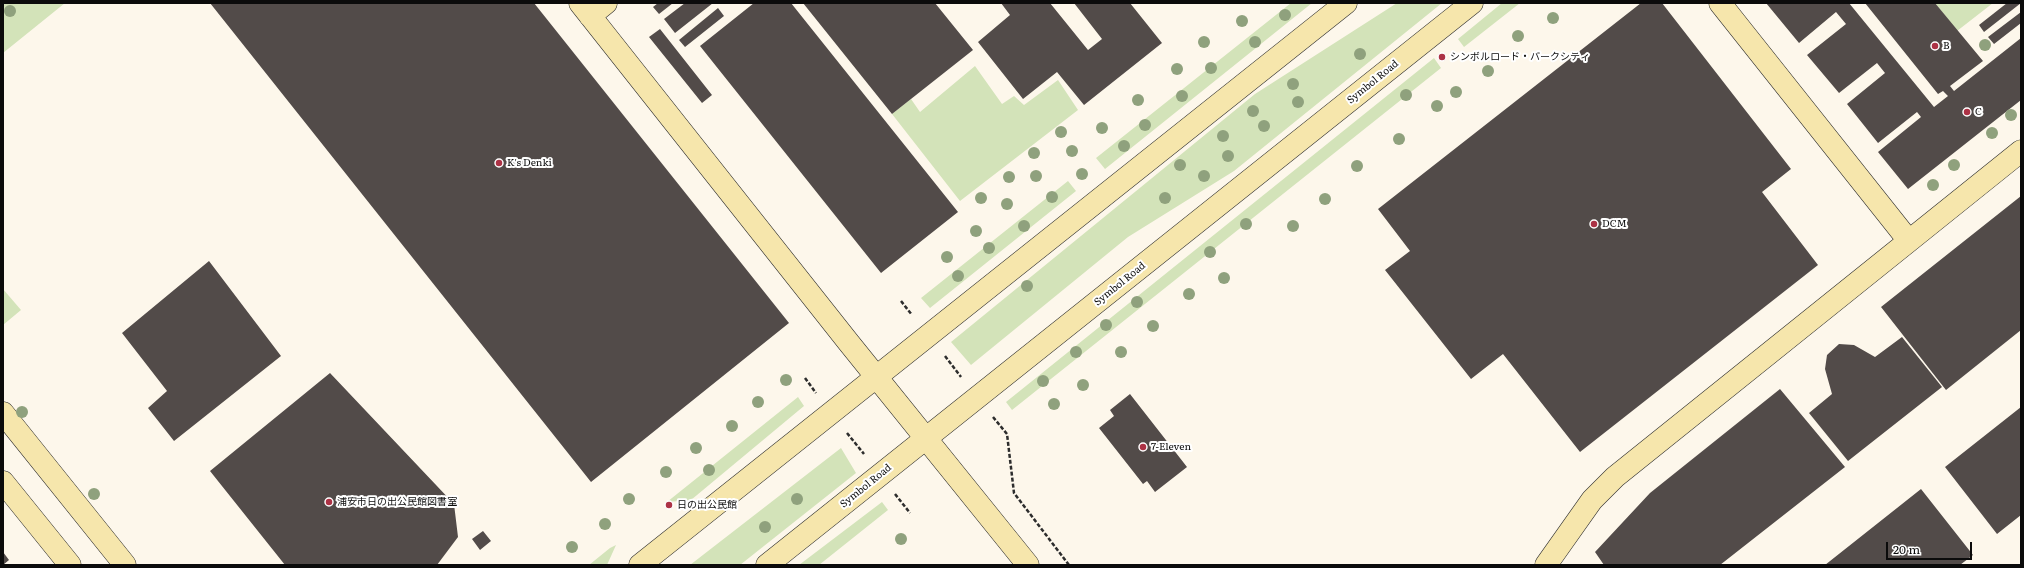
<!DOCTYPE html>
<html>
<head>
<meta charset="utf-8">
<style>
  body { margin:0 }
  #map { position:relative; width:2024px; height:568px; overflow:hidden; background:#fdf7eb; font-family:Literata,serif }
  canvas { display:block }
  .frame { position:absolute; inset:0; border:4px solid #0b0b0b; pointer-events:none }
  .scale { position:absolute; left:1886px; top:542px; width:86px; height:18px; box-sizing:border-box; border:2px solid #0b0b0b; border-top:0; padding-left:5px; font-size:12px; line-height:14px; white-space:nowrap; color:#0b0b0b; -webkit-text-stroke:3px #fff; paint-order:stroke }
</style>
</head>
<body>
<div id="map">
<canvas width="2024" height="568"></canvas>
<div class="frame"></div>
<div class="scale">20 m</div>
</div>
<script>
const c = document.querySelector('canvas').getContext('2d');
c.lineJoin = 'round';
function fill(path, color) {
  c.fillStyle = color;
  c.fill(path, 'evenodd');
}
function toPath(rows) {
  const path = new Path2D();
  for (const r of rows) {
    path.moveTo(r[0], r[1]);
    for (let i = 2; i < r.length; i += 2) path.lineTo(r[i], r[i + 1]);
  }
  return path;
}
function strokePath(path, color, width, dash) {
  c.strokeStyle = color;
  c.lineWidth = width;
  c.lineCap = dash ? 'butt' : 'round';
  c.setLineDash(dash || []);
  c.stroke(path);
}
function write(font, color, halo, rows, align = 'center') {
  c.font = font + ' Literata,"Noto Sans JP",serif';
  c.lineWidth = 4;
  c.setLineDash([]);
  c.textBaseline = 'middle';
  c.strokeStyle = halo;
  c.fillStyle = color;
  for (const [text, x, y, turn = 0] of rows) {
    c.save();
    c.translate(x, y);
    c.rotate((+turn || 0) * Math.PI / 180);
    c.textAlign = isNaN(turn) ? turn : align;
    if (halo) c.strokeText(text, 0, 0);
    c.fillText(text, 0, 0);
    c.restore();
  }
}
const green = toPath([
  [3,3,65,3,3,53],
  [1291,3,1312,3,1105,169,1096,158],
  [1397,3,1442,3,1234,171,1128,237,971,365,951,342,1255,94],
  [1502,3,1520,3,1464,47,1458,39],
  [1935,3,1993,3,1957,31],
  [1434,58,1441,68,1012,410,1006,402],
  [975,66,1002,104,1014,96,1024,105,1058,80,1078,110,960,201,892,114,911,99,920,112],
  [1068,181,1076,191,930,308,921,298],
  [3,289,21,310,3,325],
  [798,397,804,406,691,500,667,502],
  [841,448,856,473,740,565,690,565],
  [882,502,888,510,819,565,799,565],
  [616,545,607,565,589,565,610,548]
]);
const building = toPath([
  [210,3,534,3,789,323,591,482],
  [658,3,673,3,659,14,653,7],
  [685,3,713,3,675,33,664,19],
  [754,3,791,3,958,212,881,273,700,46],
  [803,3,935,3,973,50,892,114],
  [1001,3,1050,3,1088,50,1102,39,1074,3,1130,3,1162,43,1084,105,1057,72,1023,99,978,42,1010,15],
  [1641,3,1662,3,1791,169,1762,192,1818,265,1580,452,1503,354,1471,379,1385,270,1410,251,1378,209],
  [1766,3,1849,3,1934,107,1948,96,1943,91,1938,94,1865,3,1935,3,1983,61,1950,86,1954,91,2021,38,2021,100,1908,189,1878,152,1921,117,1917,112,1878,143,1847,104,1885,73,1877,63,1839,93,1807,55,1846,24,1836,12,1799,43],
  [2007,3,2021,3,1984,32,1979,25],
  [718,8,724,16,685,47,679,40],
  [2021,12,2021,23,1994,44,1988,37],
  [660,29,712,95,702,103,649,37],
  [2021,196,2021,330,1946,390,1881,307],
  [209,261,281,356,174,441,148,408,167,391,122,333],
  [1902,337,1942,387,1848,461,1809,413,1832,394,1825,369,1827,355,1839,344,1854,345,1875,357],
  [330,373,454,504,458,537,437,565,285,565,210,471],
  [1780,389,1845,467,1720,565,1604,565,1595,552,1650,493],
  [1130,394,1187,467,1155,492,1147,481,1143,484,1099,428,1114,416,1110,410],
  [2021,407,2021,515,1997,534,1945,467],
  [1921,489,1973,555,1960,565,1825,565],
  [483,531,491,541,480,550,472,539],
  [3,552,9,560,3,565]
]);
const path = toPath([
  [901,301,912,315],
  [945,356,961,377],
  [805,378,816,393],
  [993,417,1007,434,1014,493,1069,565],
  [847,433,864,454],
  [895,494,910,513]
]);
const secondary = toPath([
  [580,3,849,343,1028,565],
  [1720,3,1909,241],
  [590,16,606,3],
  [3,413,125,565],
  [3,482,70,565],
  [640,565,1346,3],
  [767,565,1472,3],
  [1546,565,1592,500,1615,477,2021,151]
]);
const trees = [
  [10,11],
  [1285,15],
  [1553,18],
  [1242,21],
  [1518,36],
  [1204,42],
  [1255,42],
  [1985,45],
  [1360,54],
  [1211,68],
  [1177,69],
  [1488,71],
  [1293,84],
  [1456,92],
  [1406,95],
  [1182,96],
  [1138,100],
  [1298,102],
  [1437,106],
  [1253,111],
  [2011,115],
  [1145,125],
  [1264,126],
  [1102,128],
  [1061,132],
  [1992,133],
  [1223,136],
  [1399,139],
  [1124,146],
  [1072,151],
  [1034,153],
  [1228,156],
  [1180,165],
  [1954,165],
  [1357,166],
  [1082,174],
  [1036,176],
  [1204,176],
  [1009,177],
  [1933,185],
  [1052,197],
  [981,198],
  [1165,198],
  [1325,199],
  [1007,204],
  [1246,224],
  [1024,226],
  [1293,226],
  [976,231],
  [989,248],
  [1210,252],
  [947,257],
  [958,276],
  [1224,278],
  [1027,286],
  [1189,294],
  [1137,302],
  [1106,325],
  [1153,326],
  [1076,352],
  [1121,352],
  [786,380],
  [1043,381],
  [1083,385],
  [758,402],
  [1054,404],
  [22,412],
  [732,426],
  [696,448],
  [709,470],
  [666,472],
  [94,494],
  [629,499],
  [797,499],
  [605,524],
  [765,527],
  [901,539],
  [572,547]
];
const markers = [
  [1935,46,4,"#ac3245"],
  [1442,57,4,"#ac3245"],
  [1967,112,4,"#ac3245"],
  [499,163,4,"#ac3245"],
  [1594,224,4,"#ac3245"],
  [1143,447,4,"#ac3245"],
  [329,502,4,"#ac3245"],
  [669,505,4,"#ac3245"]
];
const poiNames = [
  ["B",1943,46],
  ["シンボルロード・パークシティ",1450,57],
  ["C",1975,112],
  ["K's Denki",507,163],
  ["DCM",1602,224],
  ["7-Eleven",1151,447],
  ["浦安市日の出公民館図書室",337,502],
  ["日の出公民館",677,505]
];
const streetNames = [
  ["Symbol Road",1373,82,-39],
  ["Symbol Road",1120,284,-39],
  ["Symbol Road",866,486,-39]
];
fill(green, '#d3e3b9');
fill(building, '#524b49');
strokePath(secondary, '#2d2d2d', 23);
strokePath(path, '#2d2d2d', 2.5, [4, 2]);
strokePath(secondary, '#f6e6ac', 22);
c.fillStyle = '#8fa17d';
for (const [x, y] of trees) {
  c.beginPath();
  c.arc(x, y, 6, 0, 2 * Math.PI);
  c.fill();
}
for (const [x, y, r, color] of markers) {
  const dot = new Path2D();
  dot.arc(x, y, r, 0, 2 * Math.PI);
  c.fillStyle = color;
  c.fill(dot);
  strokePath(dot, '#fff', 1.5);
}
write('10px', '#0b0b0b', '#fff', poiNames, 'left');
write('10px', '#0b0b0b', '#fff', streetNames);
</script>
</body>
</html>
